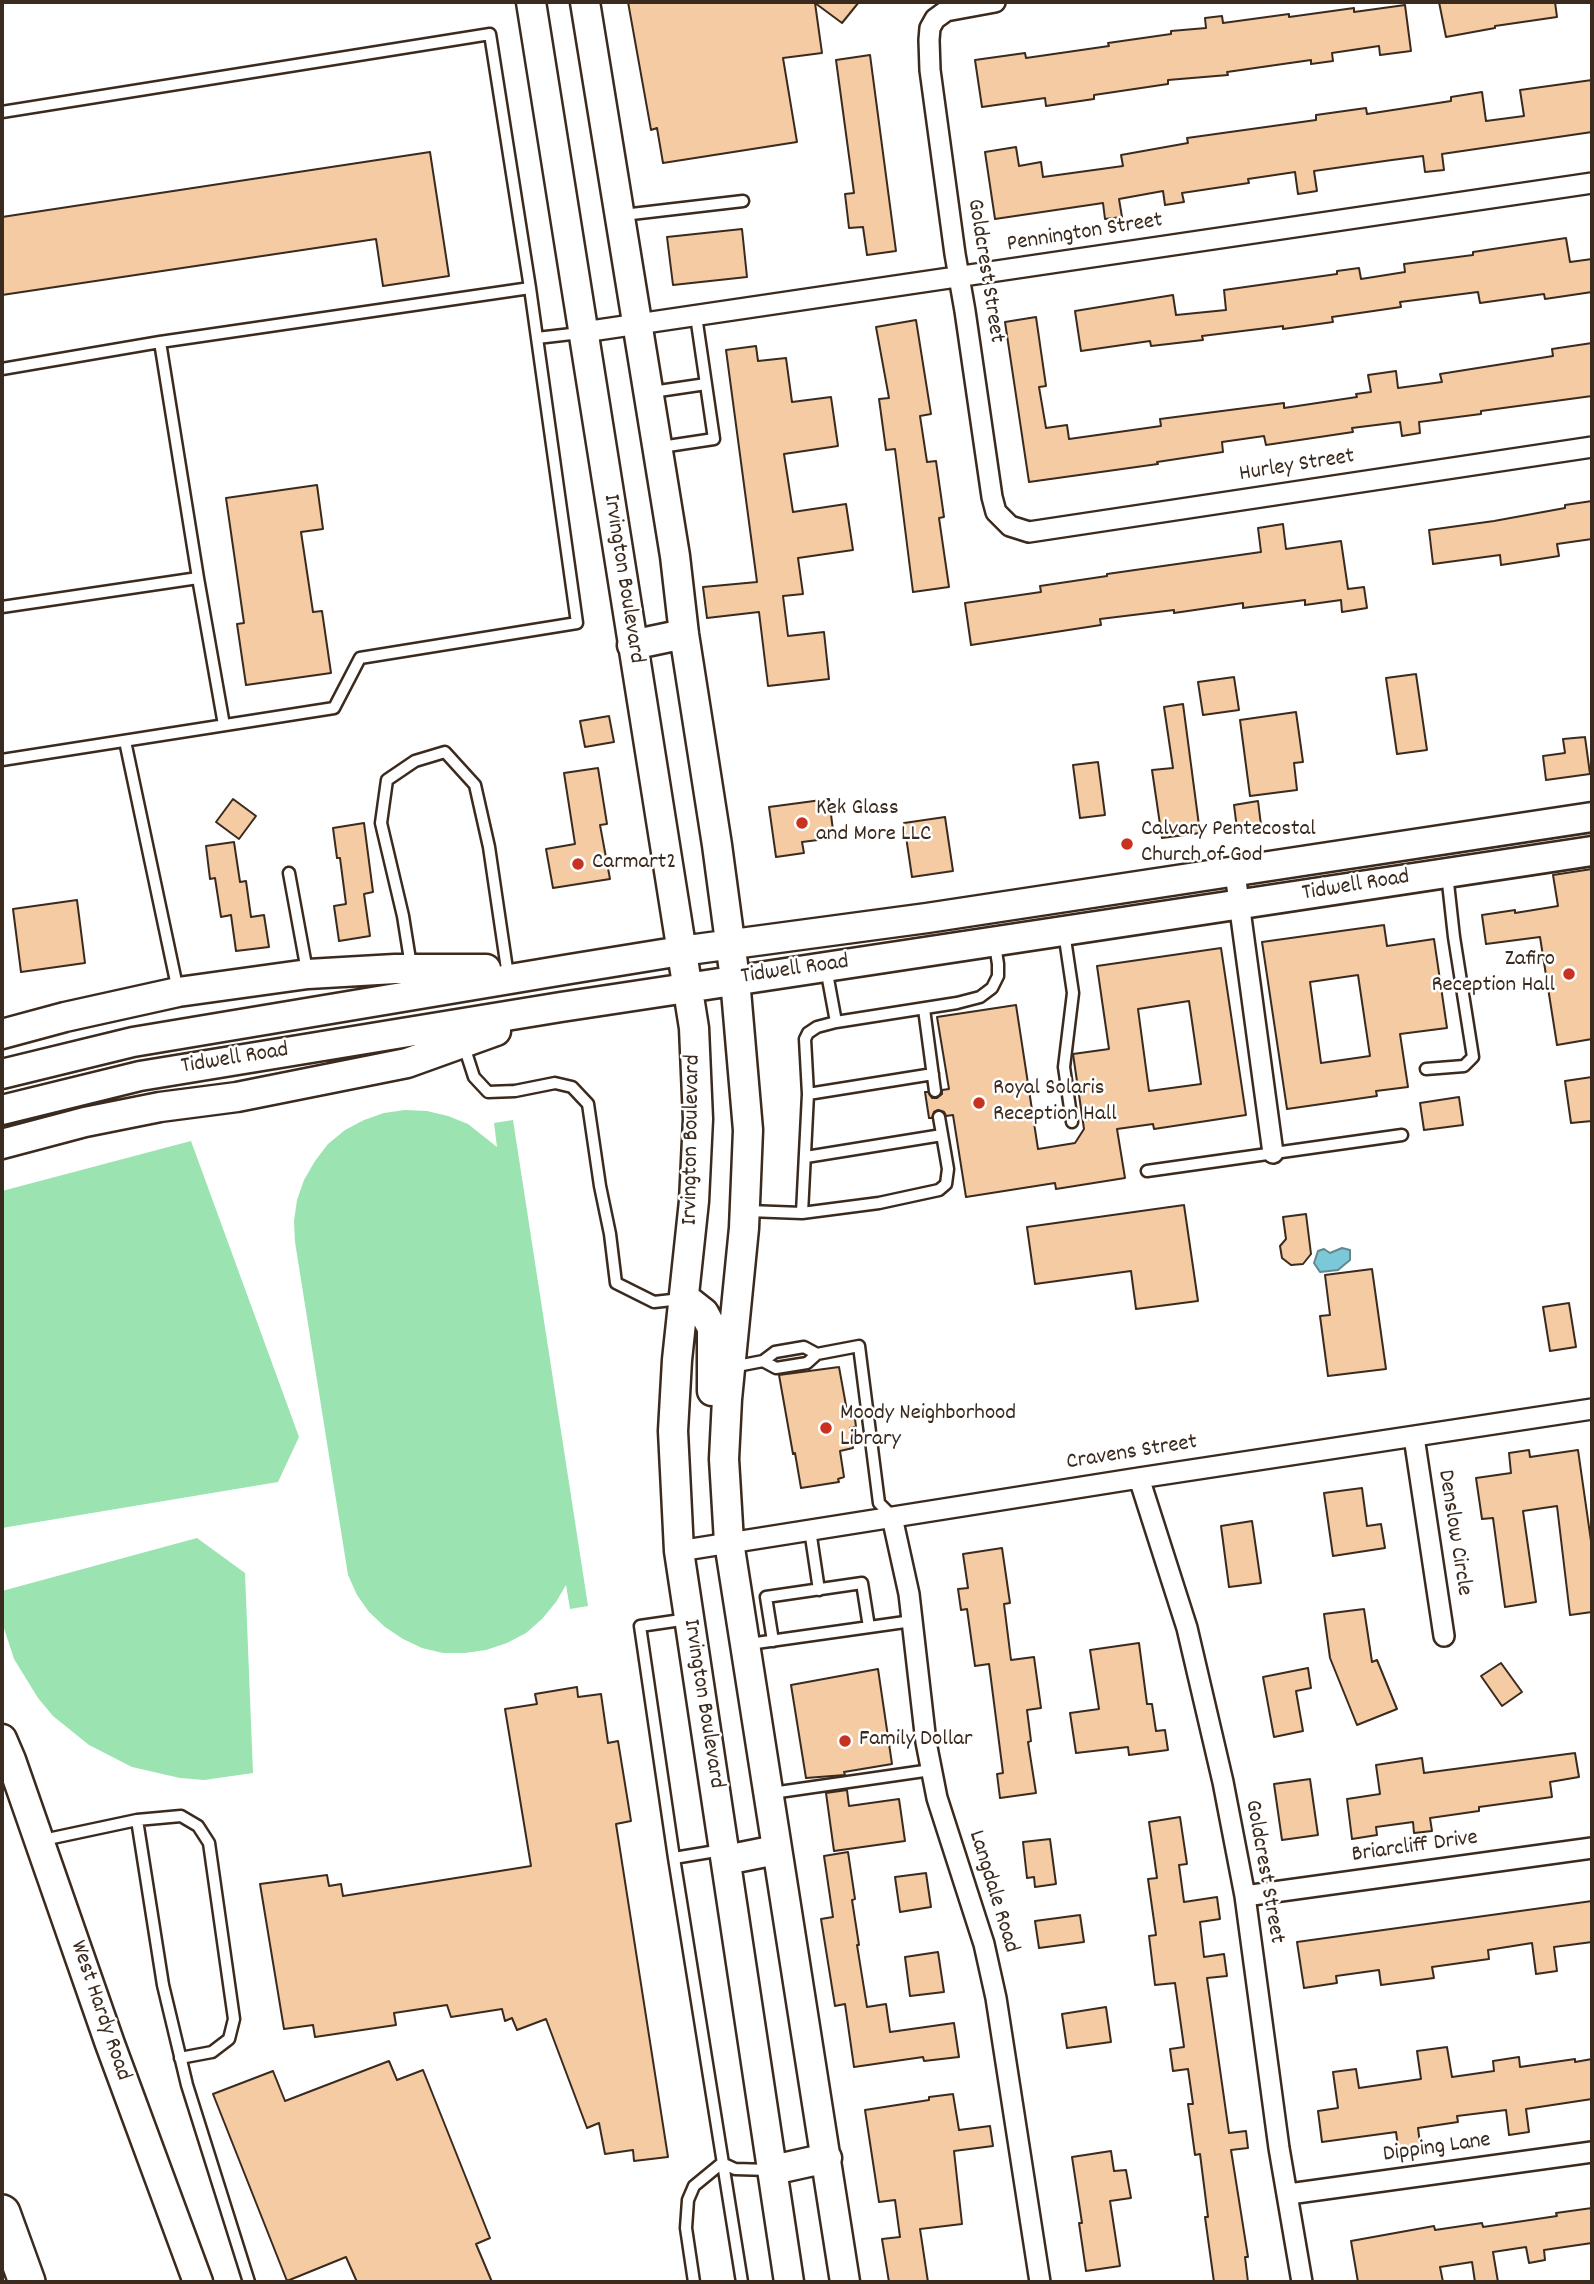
<!DOCTYPE html>
<html>
<head>
<meta charset="utf-8">
<style>
  body { margin:0 }
  #map { position:relative; width:1594px; height:2284px; overflow:hidden; background:#fff; font-family:Dekko,sans-serif }
  canvas { display:block }
  .frame { position:absolute; inset:0; border:4px solid #3b2a1e; pointer-events:none }
</style>
</head>
<body>
<div id="map">
<canvas width="1594" height="2284"></canvas>
<div class="frame"></div>
</div>
<script>
const c = document.querySelector('canvas').getContext('2d');
c.lineJoin = 'round';
function fill(path, color) {
  c.fillStyle = color;
  c.fill(path, 'evenodd');
}
function toPath(rows) {
  const path = new Path2D();
  for (const r of rows) {
    path.moveTo(r[0], r[1]);
    for (let i = 2; i < r.length; i += 2) path.lineTo(r[i], r[i + 1]);
  }
  return path;
}
function strokePath(path, color, width, dash) {
  c.strokeStyle = color;
  c.lineWidth = width;
  c.lineCap = dash ? 'butt' : 'round';
  c.setLineDash(dash || []);
  c.stroke(path);
}
function write(font, color, halo, rows, align = 'center') {
  c.font = font + ' Dekko,sans-serif';
  c.lineWidth = 5;
  c.setLineDash([]);
  c.textBaseline = 'middle';
  c.strokeStyle = halo;
  c.fillStyle = color;
  for (const [text, x, y, turn = 0] of rows) {
    c.save();
    c.translate(x, y);
    c.rotate((+turn || 0) * Math.PI / 180);
    c.textAlign = isNaN(turn) ? turn : align;
    if (halo) c.strokeText(text, 0, 0);
    c.fillText(text, 0, 0);
    c.restore();
  }
}
const green = toPath([
  [405,1110,427,1111,448,1116,468,1124,497,1147,494,1123,513,1120,588,1606,570,1609,566,1585,556,1602,542,1619,526,1633,507,1643,486,1650,465,1653,443,1653,422,1648,403,1639,385,1627,369,1612,357,1595,348,1575,295,1242,294,1221,297,1200,304,1180,315,1161,328,1144,345,1130,364,1120,384,1113],
  [191,1141,299,1437,278,1482,2,1528,2,1191],
  [197,1538,245,1573,253,1773,204,1780,180,1778,132,1767,89,1745,53,1716,38,1698,14,1659,2,1622,2,1591]
]);
const water = toPath([
  [1342,1248,1350,1250,1350,1260,1338,1270,1320,1272,1314,1263,1318,1251,1324,1249,1330,1253,1342,1248]
]);
const building = toPath([
  [628,2,859,2,842,23,815,3,822,53,783,58,797,142,663,163,657,128,651,130,628,2],
  [1439,2,1555,2,1557,17,1495,26,1495,28,1446,37,1439,2],
  [1405,5,1411,51,1380,55,1379,46,1332,53,1333,61,1311,64,1311,60,1227,72,1228,75,1168,80,1168,84,1094,95,1094,99,1046,106,1045,98,982,107,975,60,1025,53,1026,58,1109,46,1108,43,1171,34,1171,31,1206,28,1205,18,1222,16,1223,23,1289,14,1289,17,1354,8,1354,12,1405,5],
  [870,55,896,251,867,255,863,227,849,228,845,194,854,193,836,60,870,55],
  [1592,80,1592,132,1442,154,1444,170,1425,172,1423,156,1392,160,1314,171,1317,191,1298,194,1295,172,1248,179,1249,183,1182,193,1184,202,1165,205,1163,191,1119,199,1122,217,1105,219,1103,203,995,219,985,152,1016,147,1019,166,1041,162,1043,177,1123,166,1121,155,1188,143,1187,138,1316,120,1316,115,1366,108,1367,114,1451,101,1451,97,1482,92,1486,121,1524,116,1520,90,1592,80],
  [430,152,449,276,383,286,376,239,2,295,2,217,430,152],
  [742,229,747,277,673,285,667,237,742,229],
  [1566,238,1570,262,1592,259,1592,292,1545,299,1544,294,1480,303,1478,292,1400,302,1401,307,1332,317,1333,322,1283,329,1283,326,1202,336,1203,340,1151,346,1150,341,1081,351,1075,311,1173,295,1176,315,1226,310,1224,290,1337,274,1337,271,1359,268,1361,279,1405,272,1404,264,1473,255,1473,252,1566,238],
  [1036,317,1046,386,1039,387,1046,428,1067,425,1069,439,1161,426,1160,419,1284,403,1284,408,1357,397,1356,394,1371,392,1368,375,1396,371,1398,388,1442,382,1440,374,1553,356,1552,349,1592,343,1592,396,1481,411,1481,414,1419,422,1420,433,1402,436,1400,422,1352,428,1353,432,1266,445,1264,436,1222,442,1223,452,1157,462,1158,464,1029,482,1005,322,1036,317],
  [916,320,931,414,920,416,927,462,936,461,944,517,939,518,949,587,913,592,895,449,886,450,879,399,889,398,876,327,916,320],
  [756,346,758,361,786,358,792,402,831,397,838,446,784,454,793,512,846,504,853,550,798,558,803,594,783,596,788,636,824,632,829,679,768,686,759,612,707,618,703,587,757,582,726,350,756,346],
  [317,485,323,529,301,532,313,612,322,611,331,673,246,685,237,624,244,623,226,498,317,485],
  [1592,501,1592,539,1557,544,1559,556,1501,565,1500,555,1433,564,1429,530,1494,521,1565,508,1565,505,1592,501],
  [1283,524,1286,549,1341,541,1348,589,1364,587,1367,608,1342,612,1341,600,1305,605,1305,600,1243,608,1243,603,1174,613,1174,610,1100,619,1101,625,971,645,965,603,1041,592,1040,586,1107,576,1107,574,1261,552,1258,528,1283,524],
  [1416,674,1427,750,1397,754,1386,678,1416,674],
  [1234,677,1239,710,1203,715,1198,682,1234,677],
  [1183,704,1200,833,1162,838,1152,770,1173,768,1164,707,1183,704],
  [1296,712,1303,762,1294,763,1297,790,1250,796,1240,720,1296,712],
  [609,716,614,742,585,747,580,721,609,716],
  [1585,737,1590,774,1546,780,1543,756,1565,753,1563,739,1585,737],
  [1098,762,1105,815,1080,818,1073,765,1098,762],
  [598,768,607,824,600,825,610,879,553,888,546,849,575,844,564,773,598,768],
  [233,799,256,816,239,839,216,822,233,799],
  [829,799,834,838,802,842,804,853,776,857,769,807,829,799],
  [1258,801,1261,825,1237,829,1234,805,1258,801],
  [945,817,953,871,912,877,904,823,945,817],
  [364,823,373,892,364,894,370,936,339,941,334,906,346,904,340,858,337,858,333,828,364,823],
  [234,842,240,882,246,881,251,917,264,915,269,947,236,951,231,915,221,917,215,878,210,879,206,846,234,842],
  [1592,869,1592,1039,1557,1045,1540,937,1486,944,1482,915,1515,910,1515,913,1558,906,1553,875,1592,869],
  [77,900,85,963,21,972,13,909,77,900],
  [1384,925,1387,946,1434,939,1447,1028,1400,1034,1408,1087,1376,1091,1377,1096,1287,1109,1262,942,1384,925],
  [1358,975,1370,1056,1321,1063,1310,982,1358,975],
  [1221,948,1246,1115,1154,1129,1153,1124,1117,1129,1125,1178,1056,1189,1055,1183,966,1197,953,1115,946,1116,944,1112,938,1110,934,1112,932,1118,929,1118,925,1092,928,1092,932,1098,937,1098,942,1094,942,1090,949,1089,937,1017,1016,1005,1038,1149,1075,1143,1084,1129,1073,1054,1109,1049,1097,966,1221,948],
  [1189,1001,1201,1084,1149,1091,1138,1009,1189,1001],
  [1592,1077,1592,1121,1571,1123,1565,1081,1592,1077],
  [1459,1097,1463,1125,1424,1130,1420,1103,1459,1097],
  [1184,1205,1198,1301,1136,1309,1131,1271,1035,1284,1027,1227,1184,1205],
  [1306,1214,1311,1254,1303,1264,1291,1265,1282,1258,1280,1246,1286,1239,1283,1217,1306,1214],
  [1372,1269,1386,1369,1328,1376,1320,1316,1330,1315,1325,1275,1372,1269],
  [1569,1303,1576,1347,1550,1351,1543,1307,1569,1303],
  [839,1367,847,1411,854,1410,856,1427,850,1428,853,1448,840,1451,844,1477,838,1479,839,1482,801,1488,795,1453,793,1454,779,1375,839,1367],
  [1529,1450,1530,1457,1578,1450,1592,1548,1592,1612,1570,1615,1557,1506,1523,1511,1536,1602,1505,1607,1493,1518,1482,1519,1476,1478,1511,1473,1509,1453,1529,1450],
  [1362,1488,1367,1526,1381,1524,1385,1548,1333,1556,1324,1493,1362,1488],
  [1252,1521,1261,1583,1229,1587,1221,1526,1252,1521],
  [1002,1548,1010,1603,1004,1604,1011,1660,1034,1657,1041,1708,1027,1710,1031,1741,1028,1742,1036,1793,1000,1798,997,1774,1003,1773,989,1664,975,1666,967,1609,961,1610,958,1589,968,1588,963,1554,1002,1548],
  [1364,1609,1372,1662,1377,1660,1397,1709,1357,1725,1330,1658,1324,1614,1364,1609],
  [1139,1643,1147,1704,1152,1704,1156,1731,1165,1730,1168,1750,1129,1755,1128,1747,1076,1753,1070,1713,1099,1709,1090,1650,1139,1643],
  [1501,1663,1522,1692,1502,1706,1481,1676,1501,1663],
  [1308,1668,1311,1688,1296,1691,1303,1731,1274,1737,1263,1677,1308,1668],
  [878,1669,892,1764,844,1772,845,1775,806,1778,791,1685,878,1669],
  [577,1687,578,1697,601,1694,608,1743,618,1741,631,1821,616,1824,668,2157,634,2161,633,2150,605,2154,599,2123,587,2128,546,2019,517,2030,512,2018,505,2021,502,2009,451,2017,447,2005,394,2013,396,2025,315,2037,313,2025,284,2029,260,1884,327,1875,329,1886,341,1884,343,1896,531,1866,505,1709,537,1704,535,1694,577,1687],
  [1575,1753,1579,1777,1550,1782,1552,1797,1479,1807,1479,1811,1430,1818,1432,1831,1414,1833,1413,1822,1376,1827,1377,1835,1352,1839,1347,1799,1380,1794,1376,1765,1422,1758,1424,1773,1575,1753],
  [1310,1779,1318,1835,1282,1840,1274,1784,1310,1779],
  [847,1790,849,1806,899,1799,905,1841,834,1851,826,1793,847,1790],
  [1180,1817,1187,1864,1179,1865,1184,1902,1217,1897,1220,1919,1200,1922,1204,1957,1224,1954,1227,1976,1207,1978,1229,2133,1246,2131,1248,2148,1231,2150,1248,2257,1245,2257,1248,2282,1214,2282,1205,2217,1208,2217,1200,2154,1195,2155,1188,2104,1193,2104,1188,2069,1173,2071,1170,2049,1184,2047,1175,1983,1155,1985,1149,1936,1156,1935,1148,1879,1157,1878,1149,1822,1180,1817],
  [1050,1839,1056,1884,1035,1887,1034,1877,1027,1878,1023,1842,1050,1839],
  [848,1852,855,1899,852,1900,859,1945,857,1945,867,2007,886,2004,890,2032,954,2023,959,2057,924,2061,923,2057,854,2067,845,2004,835,2006,821,1919,833,1917,824,1856,848,1852],
  [926,1873,931,1907,900,1912,895,1877,926,1873],
  [1592,1901,1592,1942,1554,1947,1557,1971,1536,1974,1532,1943,1488,1950,1489,1959,1432,1967,1434,1978,1381,1985,1379,1970,1336,1976,1337,1983,1304,1988,1297,1942,1592,1901],
  [1080,1915,1084,1942,1039,1948,1035,1921,1080,1915],
  [938,1952,944,1992,910,1996,905,1957,938,1952],
  [1106,2007,1111,2042,1067,2048,1062,2014,1106,2007],
  [1447,2047,1452,2077,1494,2071,1493,2061,1519,2057,1520,2067,1575,2059,1575,2062,1592,2059,1592,2099,1526,2109,1529,2132,1509,2135,1506,2110,1457,2116,1458,2122,1418,2128,1421,2151,1399,2154,1396,2132,1322,2142,1318,2111,1338,2108,1333,2072,1356,2069,1359,2088,1421,2079,1417,2051,1447,2047],
  [389,2061,397,2080,423,2070,490,2238,476,2244,492,2282,357,2282,346,2257,287,2281,213,2094,273,2071,285,2101,389,2061],
  [953,2094,959,2130,990,2126,993,2146,954,2151,962,2224,920,2229,928,2282,889,2282,882,2239,900,2237,895,2200,879,2202,865,2110,929,2100,929,2097,953,2094],
  [1111,2151,1114,2171,1126,2170,1131,2198,1110,2201,1120,2266,1086,2271,1079,2223,1082,2223,1072,2157,1111,2151],
  [1592,2208,1592,2243,1544,2250,1545,2260,1529,2263,1526,2247,1493,2252,1498,2282,1475,2282,1472,2262,1440,2267,1443,2282,1358,2282,1351,2241,1434,2226,1435,2230,1482,2223,1483,2227,1557,2216,1556,2213,1592,2208]
]);
const service = toPath([
  [2,112,490,34,530,288],
  [623,215,743,201],
  [537,338,580,333],
  [2,369,160,342],
  [652,392,706,384],
  [661,447,714,439,696,316],
  [198,578,224,725],
  [2,607,198,578,160,342,530,288,577,623,360,658,334,708,2,760],
  [125,741,178,991],
  [289,873,307,971],
  [1064,932,1073,993,1064,1067,1072,1122],
  [411,966,403,916,381,823,387,780,415,761,445,752,475,785,489,847,507,969],
  [826,968,836,1022,957,1003,980,997,992,988,998,976,998,964,995,945],
  [924,1009,935,1091],
  [463,1043,474,1077,488,1092,515,1091,555,1083,572,1087,588,1104,600,1186,610,1234,616,1283,654,1302,681,1299],
  [1426,1069,1464,1066,1473,1057,1454,937,1447,874],
  [808,1094,933,1074],
  [806,1157,942,1135],
  [1147,1171,1402,1135],
  [748,1211,802,1213,808,1094,805,1039,808,1033,817,1027,836,1022],
  [802,1213,879,1203,939,1190,946,1184,948,1169,939,1117],
  [763,1361,776,1368,807,1363,817,1354,859,1346,879,1503,892,1516],
  [732,1367,763,1361,775,1352,804,1347,817,1354],
  [810,1530,819,1590],
  [688,1619,640,1626,674,1858,742,2282],
  [773,1641,766,1597,862,1583,869,1627],
  [749,1644,912,1621],
  [772,1793,931,1770],
  [137,1820,181,1816,198,1826,209,1843,234,2019,229,2039,212,2052,180,2058],
  [43,1840,137,1820,163,1985,187,2085,249,2282],
  [674,1858,722,1850],
  [722,2163,735,2169,769,2170],
  [694,2282,686,2228,688,2200,694,2186,722,2163]
]);
const minor = toPath([
  [995,2,946,11,935,19,930,28,929,40,930,70,955,254,965,311,992,497,996,512,1010,526,1029,532,1592,447],
  [584,332,1592,183],
  [1235,873,1273,1153],
  [1414,1437,1444,1636],
  [1139,1478,1187,1628,1223,1782,1245,1896,1279,2148,1302,2282],
  [892,1517,909,1594,926,1742,937,1798,984,1944,996,1998,1040,2282],
  [679,1551,1139,1478,1592,1409],
  [1245,1896,1592,1848],
  [1289,2194,1592,2152]
]);
const secondary = toPath([
  [531,2,694,1028,698,1119,694,1201,677,1360,673,1431,679,1551,789,2282],
  [585,2,675,556,684,634,717,845,735,979,748,1130,744,1228,727,1399,724,1459,729,1542,845,2282],
  [632,645,684,634],
  [2,1034,65,1017,178,992,308,974,395,969,486,969],
  [2,1074,133,1042,570,969,681,951,927,918,1592,817],
  [2,1110,140,1076,561,1007,1592,851],
  [2,1144,85,1122,160,1107,237,1097,407,1063,496,1031],
  [685,1298,704,1313,712,1328,712,1391],
  [2,1739,11,1760,110,2044,198,2282],
  [726,1860,776,1850],
  [773,2170,827,2158]
]);
const motorway = toPath([
  [2,2213,27,2282]
]);
const markers = [
  [802,823,7,"#c8321e"],
  [1127,844,7,"#c8321e"],
  [578,864,7,"#c8321e"],
  [1569,974,7,"#c8321e"],
  [979,1103,7,"#c8321e"],
  [826,1428,7,"#c8321e"],
  [845,1741,7,"#c8321e"]
];
const streetNames = [
  ["Pennington Street",1085,234,-9],
  ["Goldcrest Street",984,271,81],
  ["Hurley Street",1297,467,-9],
  ["Irvington Boulevard",622,579,81],
  ["Tidwell Road",1356,887,-9],
  ["Tidwell Road",795,971,-8],
  ["Tidwell Road",235,1060,-9],
  ["Irvington Boulevard",693,1140,-89],
  ["Cravens Street",1132,1454,-9],
  ["Denslow Circle",1453,1533,81],
  ["Irvington Boulevard",702,1704,81],
  ["Briarcliff Drive",1415,1848,-8],
  ["Goldcrest Street",1263,1872,80],
  ["Langdale Road",992,1892,73],
  ["West Hardy Road",99,2011,71],
  ["Dipping Lane",1437,2149,-8]
];
const poiNames = [
  ["Kek Glass",816,810],
  ["and More LLC",816,836],
  ["Calvary Pentecostal",1141,831],
  ["Church of God",1141,857],
  ["Carmart2",592,864],
  ["Zafiro",1555,961,"right"],
  ["Reception Hall",1555,987,"right"],
  ["Royal Solaris",993,1090],
  ["Reception Hall",993,1116],
  ["Moody Neighborhood",840,1415],
  ["Library",840,1441],
  ["Family Dollar",859,1741]
];
fill(green, '#9be3b1');
fill(water, '#7ac8d8');
strokePath(water, '#61898e', 2);
fill(building, '#f4cba3');
strokePath(building, '#3b2a1e', 2);
strokePath(service, '#3b2a1e', 15);
strokePath(minor, '#3b2a1e', 24);
strokePath(secondary, '#3b2a1e', 33);
strokePath(motorway, '#3b2a1e', 40);
strokePath(service, '#fff', 10);
strokePath(minor, '#fff', 19);
strokePath(secondary, '#fff', 28);
strokePath(motorway, '#fff', 35);
for (const [x, y, r, color] of markers) {
  const dot = new Path2D();
  dot.arc(x, y, r, 0, 2 * Math.PI);
  c.fillStyle = color;
  c.fill(dot);
  strokePath(dot, '#fff', 2.5);
}
write('23px', '#3b2a1e', '#fff', streetNames);
write('23px', '#3b2a1e', '#fff', poiNames, 'left');
</script>
</body>
</html>
